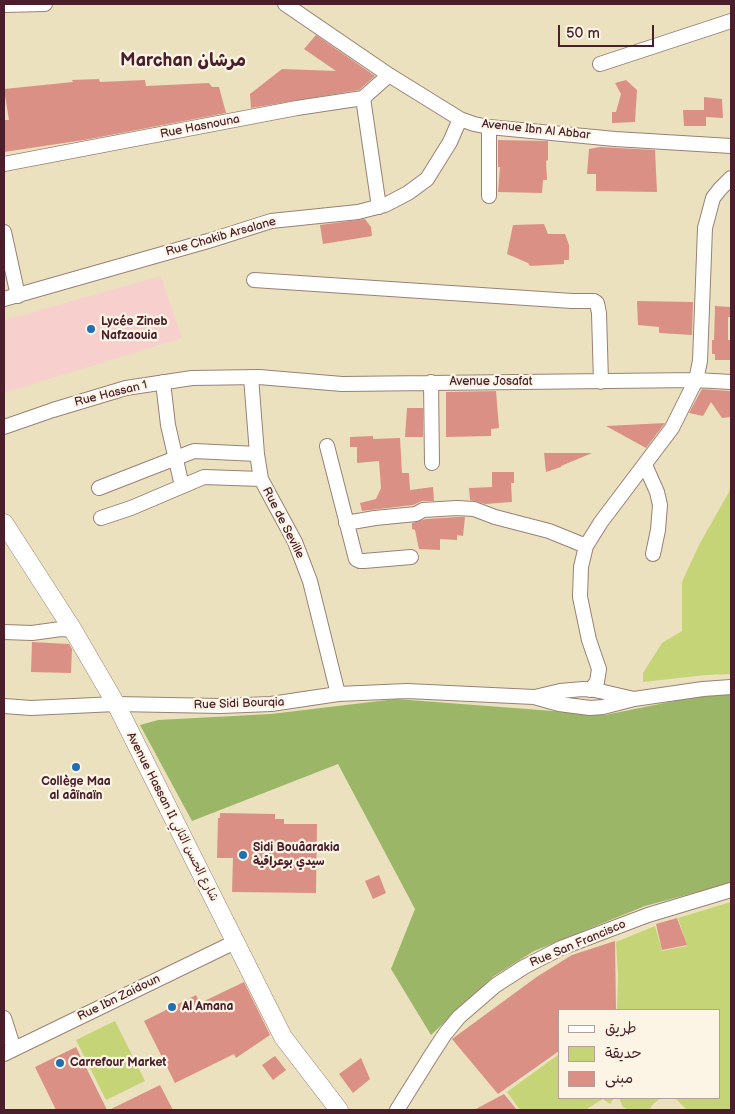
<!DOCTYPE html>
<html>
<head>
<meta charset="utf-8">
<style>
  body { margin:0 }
  #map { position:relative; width:735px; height:1114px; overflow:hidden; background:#ebe1bf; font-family:"Balsamiq Sans","Playpen Sans Arabic",sans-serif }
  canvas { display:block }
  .frame { position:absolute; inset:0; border:5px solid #4a1f2b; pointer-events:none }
  .legend { position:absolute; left:558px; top:1009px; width:162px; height:90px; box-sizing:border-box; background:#fcf5e5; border:1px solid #b59f9b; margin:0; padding:6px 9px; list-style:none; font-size:15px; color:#4a1f2b }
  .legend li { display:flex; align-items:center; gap:10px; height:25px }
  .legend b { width:25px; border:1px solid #b59f9b }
  .scale { position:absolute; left:558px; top:25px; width:96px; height:22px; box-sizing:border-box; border:2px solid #4a1f2b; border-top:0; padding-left:6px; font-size:15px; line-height:18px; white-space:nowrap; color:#4a1f2b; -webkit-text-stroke:4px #fcf5e5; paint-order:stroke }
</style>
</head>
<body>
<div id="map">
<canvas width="735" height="1114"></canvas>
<div class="frame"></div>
<ul class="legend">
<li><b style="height:6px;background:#fff"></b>طريق</li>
<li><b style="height:14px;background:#c4d476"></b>حديقة</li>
<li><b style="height:14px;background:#db9086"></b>مبنى</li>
</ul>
<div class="scale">50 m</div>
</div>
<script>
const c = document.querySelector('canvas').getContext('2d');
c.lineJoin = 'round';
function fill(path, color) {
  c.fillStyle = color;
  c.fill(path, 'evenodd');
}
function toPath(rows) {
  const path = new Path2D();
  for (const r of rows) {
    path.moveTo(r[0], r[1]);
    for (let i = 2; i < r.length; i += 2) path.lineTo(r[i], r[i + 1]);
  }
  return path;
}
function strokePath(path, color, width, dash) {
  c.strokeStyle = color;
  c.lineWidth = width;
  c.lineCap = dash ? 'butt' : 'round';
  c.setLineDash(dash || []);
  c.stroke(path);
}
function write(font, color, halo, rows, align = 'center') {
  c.font = font + ' "Balsamiq Sans","Playpen Sans Arabic",sans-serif';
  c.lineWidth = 4.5;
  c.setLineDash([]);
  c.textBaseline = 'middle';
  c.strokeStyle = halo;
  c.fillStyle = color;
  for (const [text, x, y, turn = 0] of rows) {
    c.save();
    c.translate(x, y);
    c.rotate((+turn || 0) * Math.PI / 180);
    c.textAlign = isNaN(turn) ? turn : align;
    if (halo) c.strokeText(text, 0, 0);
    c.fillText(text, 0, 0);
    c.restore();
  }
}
const built = toPath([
  [161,276,182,338,4,393,4,320]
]);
const green = toPath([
  [731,483,731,674,706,675,643,682,643,673,662,643,682,631,682,582,699,545,729,492],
  [731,902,731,1110,687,1110,675,1098,719,1098,719,1010,617,1010,618,976,616,942,655,926,662,951,687,946,678,918],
  [115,1021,145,1081,106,1100,76,1040],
  [559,1054,559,1098,614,1098,610,1104,603,1099,585,1110,520,1110,507,1092],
  [619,1098,661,1098,653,1104,649,1110,629,1110,623,1107]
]);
const forest = toPath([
  [731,694,731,883,645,906,534,951,494,976,431,1035,391,969,415,909,338,764,192,821,140,725,158,720,271,714,396,699,605,715,704,695]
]);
const building = toPath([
  [316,35,375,76,359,90,251,108,250,94,282,69,336,71,304,49],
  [99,79,100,82,145,80,146,86,209,83,212,87,219,87,226,113,84,140,4,152,4,120,9,120,4,89,73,82,72,80],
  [626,80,637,90,635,122,612,123,612,112,616,112,621,94,615,83],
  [704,97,722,99,723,118,706,117,706,126,684,126,683,110,704,110],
  [498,140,548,141,548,160,546,161,547,180,543,180,542,193,498,192,500,167,498,167],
  [600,147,655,150,657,192,596,191,596,174,587,174,589,149],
  [365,219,371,227,372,236,323,244,320,225],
  [544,224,548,234,565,234,569,245,569,260,564,260,564,264,530,266,528,263,507,254,513,225],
  [637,301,693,302,692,335,659,333,659,327,638,325],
  [715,306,731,307,731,317,728,317,728,340,731,340,731,360,715,360,715,354,712,354,712,340,714,340],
  [702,389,731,391,731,417,722,418,711,402,703,416,689,413],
  [496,391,499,428,491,429,491,436,446,437,446,392],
  [407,408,423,408,423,437,405,437],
  [665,423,646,448,606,426],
  [373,436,373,439,400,438,402,473,409,473,410,490,433,487,434,501,422,501,413,505,362,511,360,503,376,499,381,488,379,461,357,463,357,447,350,447,350,437],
  [544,453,592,453,561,466,561,467,546,472],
  [492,472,514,472,514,483,511,483,512,502,485,504,470,500,469,488,492,487],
  [457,517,465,517,463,536,457,535,457,540,440,539,440,550,419,549,415,530,412,529,412,523,426,519],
  [32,642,69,644,72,649,71,673,31,672],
  [220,813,275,814,275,819,284,819,284,824,317,824,316,893,232,892,233,858,217,858,218,818,220,818],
  [379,875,386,893,373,899,365,881],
  [677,918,687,945,662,950,656,924],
  [615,941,616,1010,559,1010,559,1051,498,1094,452,1039,538,976,572,955],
  [244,982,270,1035,236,1058,234,1054,175,1083,144,1021,196,995,200,1003],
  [76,1047,107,1110,56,1110,35,1067],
  [275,1056,286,1070,273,1080,262,1065],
  [361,1058,370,1079,353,1093,339,1074],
  [160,1085,173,1110,109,1110],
  [504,1094,517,1110,474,1110]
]);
const minor = toPath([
  [285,4,389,75,460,119,474,124,489,127,615,139,731,146],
  [4,5,45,4],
  [600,64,731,21],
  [363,98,379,207],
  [489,127,489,196],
  [4,164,297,108,363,98,389,75],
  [4,232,18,296],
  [254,280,572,301,594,301,597,303,599,313,601,382],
  [4,299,208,241,271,221,358,212,385,205,408,193,427,179,450,142,460,119],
  [251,377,257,454,261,479,295,542,302,560,310,581,338,694],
  [163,382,168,425,182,486],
  [431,382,432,463],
  [4,427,53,410,126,388,192,378,259,377,342,384,696,380,731,382],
  [327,446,356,559,360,561,364,561,411,557],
  [645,465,657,492,660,505,658,530,653,554],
  [99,488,194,451,257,454],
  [101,518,131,508,204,477,261,479],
  [346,523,375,518,416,514,423,510,457,508,474,509,495,517,549,531,586,546],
  [4,632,32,633,61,629,73,630],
  [590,690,597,682,599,669,589,640,580,597,581,567,586,546,601,522,672,428,696,380,700,361,705,228,713,198,720,189,731,178],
  [535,697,560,691,583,689,595,690,634,699],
  [4,706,31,708,116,704,221,706,271,704,338,694,407,691,534,697,559,704,590,708,603,707,634,699,703,689,731,687],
  [4,1018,14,1049],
  [4,1054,235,942],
  [397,1110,430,1057,445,1034,459,1017,496,985,524,967,561,948,648,915,731,890]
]);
const tertiary = toPath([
  [4,523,73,630,116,704,283,1037,339,1110]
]);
const markers = [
  [91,329,5,"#1f6fb2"],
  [76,767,5,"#1f6fb2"],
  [243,855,5,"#1f6fb2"],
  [172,1007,5,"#1f6fb2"],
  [60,1063,5,"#1f6fb2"]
];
const streetNames = [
  ["Rue Hasnouna",200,127,-11],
  ["Avenue Ibn Al Abbar",536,130,6],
  ["Rue Chakib Arsalane",221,237,-16],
  ["Avenue Josafat",491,382],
  ["Rue Hassan 1",111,394,-14],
  ["Rue de Seville",283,523,63],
  ["Rue Sidi Bourqia",239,704,-2],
  ["Avenue Hassan II شارع الحسن الثاني",172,817,63],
  ["Rue San Francisco",578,944,-23],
  ["Rue Ibn Zaidoun",119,998,-26]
];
const poiNames = [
  ["Lycée Zineb",101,322],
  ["Nafzaouia",101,336],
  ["Collège Maa",76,782,"center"],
  ["al aâïnaïn",76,796,"center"],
  ["Sidi Bouâarakia",253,848],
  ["سيدي بوعراقية",253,862],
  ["Al Amana",182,1007],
  ["Carrefour Market",70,1063]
];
const districtNames = [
  ["Marchan مرشان",183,61]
];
fill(built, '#f7d0cd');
fill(green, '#c4d476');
fill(forest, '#9bb667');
fill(building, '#db9086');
strokePath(minor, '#9a8075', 16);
strokePath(tertiary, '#9a8075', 19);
strokePath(minor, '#fff', 14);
strokePath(tertiary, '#fff', 18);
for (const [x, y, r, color] of markers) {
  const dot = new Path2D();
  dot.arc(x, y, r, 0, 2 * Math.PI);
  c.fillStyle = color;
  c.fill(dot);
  strokePath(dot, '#fcf5e5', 2);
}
write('12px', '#4a1f2b', '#fcf5e5', streetNames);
write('bold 12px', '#4a1f2b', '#fcf5e5', poiNames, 'left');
write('bold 18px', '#4a1f2b', '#fcf5e5', districtNames);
</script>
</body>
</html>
